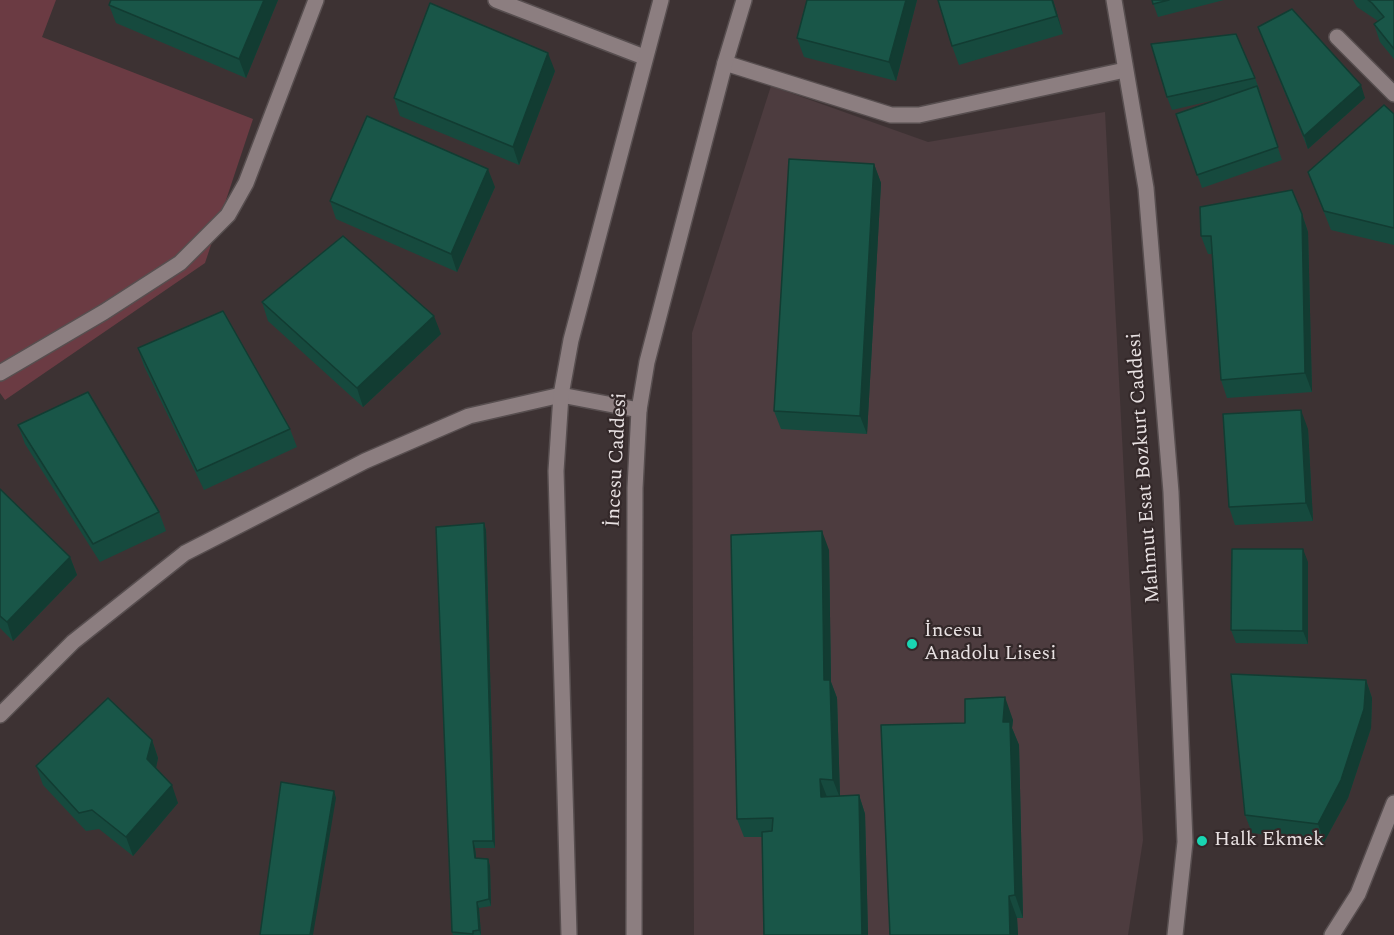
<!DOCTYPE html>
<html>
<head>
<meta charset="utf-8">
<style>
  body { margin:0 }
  canvas { display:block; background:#3d3233 }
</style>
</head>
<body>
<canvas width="1394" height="935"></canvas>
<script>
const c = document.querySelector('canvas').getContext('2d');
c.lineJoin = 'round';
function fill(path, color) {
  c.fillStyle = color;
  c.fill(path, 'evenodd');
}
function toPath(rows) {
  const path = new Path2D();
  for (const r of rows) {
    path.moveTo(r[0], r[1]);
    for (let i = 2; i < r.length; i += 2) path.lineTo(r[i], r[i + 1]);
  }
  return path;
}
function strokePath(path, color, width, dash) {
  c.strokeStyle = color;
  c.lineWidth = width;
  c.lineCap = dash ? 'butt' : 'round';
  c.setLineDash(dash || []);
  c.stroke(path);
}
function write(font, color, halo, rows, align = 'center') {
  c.font = font + ' Spectral,serif';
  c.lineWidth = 4.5;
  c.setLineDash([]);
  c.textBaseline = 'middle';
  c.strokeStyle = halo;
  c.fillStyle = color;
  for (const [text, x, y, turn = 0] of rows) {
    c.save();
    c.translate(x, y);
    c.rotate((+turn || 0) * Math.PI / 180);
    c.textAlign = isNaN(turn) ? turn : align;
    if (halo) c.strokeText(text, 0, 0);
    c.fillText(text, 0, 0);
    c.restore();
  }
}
const built = toPath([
  [771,86,928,142,1105,112,1143,840,1128,935,694,935,692,333]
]);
const green = toPath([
  [0,0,56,0,42,37,253,119,205,263,5,400,0,393]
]);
const minor = toPath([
  [496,0,644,57],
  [1337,37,1394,94],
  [725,63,891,115,919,115,1125,70],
  [0,373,104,312,180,263,228,215,246,183,316,0],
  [0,715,73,642,185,553,365,461,469,416,561,395,639,410]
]);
const tertiary = toPath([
  [1114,0,1146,188,1171,492,1185,842,1175,935]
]);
const secondary = toPath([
  [569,935,556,471,561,395,571,340,661,0],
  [634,935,635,488,639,410,647,362,725,63,744,0],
  [1332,935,1358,894,1394,803]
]);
const wall = toPath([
  [111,0,278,0,246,78,116,23,109,5],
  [917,0,896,81,804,57,797,38],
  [1053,0,1063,34,959,65,952,46],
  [1152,0,1224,0,1158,17],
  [1353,0,1394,0,1394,59,1380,42,1374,24,1378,21,1357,7],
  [1258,27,1365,98,1308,149,1263,40],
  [555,71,519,165,400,116,394,98],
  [1255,78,1260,91,1259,91,1282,160,1202,188,1176,114,1215,100,1172,110,1167,97],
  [1394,114,1394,245,1331,230,1308,172],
  [874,164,881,183,867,434,781,429,774,411],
  [495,187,457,272,336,219,330,201],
  [1302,214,1308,232,1312,392,1227,398,1221,380,1212,254,1208,254,1201,236],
  [262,302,441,334,363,407,268,321],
  [138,348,290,429,297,447,204,490,144,366],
  [18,425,159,512,166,531,100,562,25,444],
  [1308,429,1313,521,1235,525,1229,507],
  [0,489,70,557,77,575,13,641,0,628],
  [484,523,486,530,495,848,475,848,476,858,488,859,490,866,491,906,479,908,481,935,453,935,452,932],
  [829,550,831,682,837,698,840,796,859,795,865,814,868,935,764,935,762,837,744,837,737,819],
  [1308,562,1308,644,1236,643,1231,630],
  [1366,680,1372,698,1371,728,1348,798,1324,842,1252,833,1245,815],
  [1013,720,1012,728,1019,745,1023,918,1017,918,1018,935,890,935,965,723],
  [152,740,158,758,156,768,178,803,133,856,99,829,86,831,43,785,36,766]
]);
const shadedWall = toPath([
  [264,0,278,0,246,78,239,59],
  [906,0,917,0,896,81,889,62],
  [1052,0,1053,0,1063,34,1057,16],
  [548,53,555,71,519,165,513,147],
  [1361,85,1365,98,1308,149,1304,136],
  [874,164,881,183,867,434,860,416],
  [488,169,495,187,457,272,451,254],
  [1302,214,1308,232,1312,392,1305,373],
  [434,316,441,334,363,407,357,388],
  [1301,410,1308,429,1313,521,1306,503],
  [484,523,486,530,495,848,493,841],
  [822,531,829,550,831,682,837,698,840,798,833,780,824,680],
  [1303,549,1308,562,1308,644,1303,631],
  [70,557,77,575,13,641,7,622],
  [1366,680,1372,698,1371,728,1348,798,1324,842,1318,824],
  [1005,697,1013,720,1012,728,1019,745,1023,918,1015,895,1003,722],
  [152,740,158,758,154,778,147,759],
  [820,779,827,797,821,797],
  [172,785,178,803,133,856,126,837],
  [334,791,336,798,313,935,310,935],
  [859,795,865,814,868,935,862,935],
  [473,841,475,848,477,865,475,858],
  [488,859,490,866,491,906,489,899],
  [1009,896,1017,918,1018,935,1010,935],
  [477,902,479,908,481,935,479,930]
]);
const building = toPath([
  [111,0,264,0,239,59,109,5,111,0],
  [807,0,906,0,889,62,797,38,807,0],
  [938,0,1052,0,1057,16,952,46,938,0],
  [1152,0,1169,0,1153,4,1152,0],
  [1368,0,1394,0,1394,49,1374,24,1384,17,1372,3,1368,0],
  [430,3,548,53,513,147,394,98,430,3],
  [1292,9,1361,85,1304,136,1258,27,1292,9],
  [1236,34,1255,78,1167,97,1151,44,1236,34],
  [1257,86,1278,147,1197,175,1176,114,1257,86],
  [1384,105,1394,114,1394,228,1324,211,1308,172,1384,105],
  [367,116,488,169,451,254,330,201,367,116],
  [789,159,874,164,860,416,774,411,789,159],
  [1292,190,1302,214,1305,373,1221,380,1211,236,1201,236,1200,207,1292,190],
  [343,236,434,316,357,388,262,302,343,236],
  [223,311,290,429,197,471,138,348,223,311],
  [88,392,159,512,93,544,18,425,88,392],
  [1301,410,1306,503,1229,507,1223,414,1301,410],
  [0,489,70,557,7,622,0,616,0,489],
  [484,523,493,841,473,841,475,858,488,859,489,899,477,902,479,930,473,931,473,934,452,932,436,527,484,523],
  [822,531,824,680,830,680,833,780,820,779,821,797,859,795,862,935,764,935,762,832,772,831,773,818,737,819,731,535,822,531],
  [1232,549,1303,549,1303,631,1231,630,1232,549],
  [1231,674,1366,680,1364,709,1341,780,1318,824,1245,815,1231,674],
  [1005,697,1003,722,1010,722,1015,895,1009,896,1010,935,890,935,881,725,965,723,965,699,1005,697],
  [108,698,152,740,147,759,172,785,126,837,92,810,79,813,36,766,108,698],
  [281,782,334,791,310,935,260,935,281,782]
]);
const markers = [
  [912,644,6,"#19d5b2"],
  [1202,841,6,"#19d5b2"]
];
const streetNames = [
  ["İncesu Caddesi",618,460,-87],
  ["Mahmut Esat Bozkurt Caddesi",1145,468,-94]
];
const poiNames = [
  ["İncesu",924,632],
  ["Anadolu Lisesi",924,655],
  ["Halk Ekmek",1214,841]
];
fill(built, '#4d3c3f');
fill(green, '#6b3b43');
strokePath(minor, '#574e4f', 18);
strokePath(tertiary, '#574e4f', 18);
strokePath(secondary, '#574e4f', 18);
strokePath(minor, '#8c7e80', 15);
strokePath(tertiary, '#8c7e80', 15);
strokePath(secondary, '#8c7e80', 15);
fill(wall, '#164a3e');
fill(shadedWall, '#123c32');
fill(building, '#195648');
strokePath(building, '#123c32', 1.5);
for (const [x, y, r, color] of markers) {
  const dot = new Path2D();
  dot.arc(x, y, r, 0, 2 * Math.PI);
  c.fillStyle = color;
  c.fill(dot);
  strokePath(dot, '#332829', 2);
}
write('20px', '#e8e1e2', '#332829', streetNames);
write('20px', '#e8e1e2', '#332829', poiNames, 'left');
</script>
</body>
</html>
